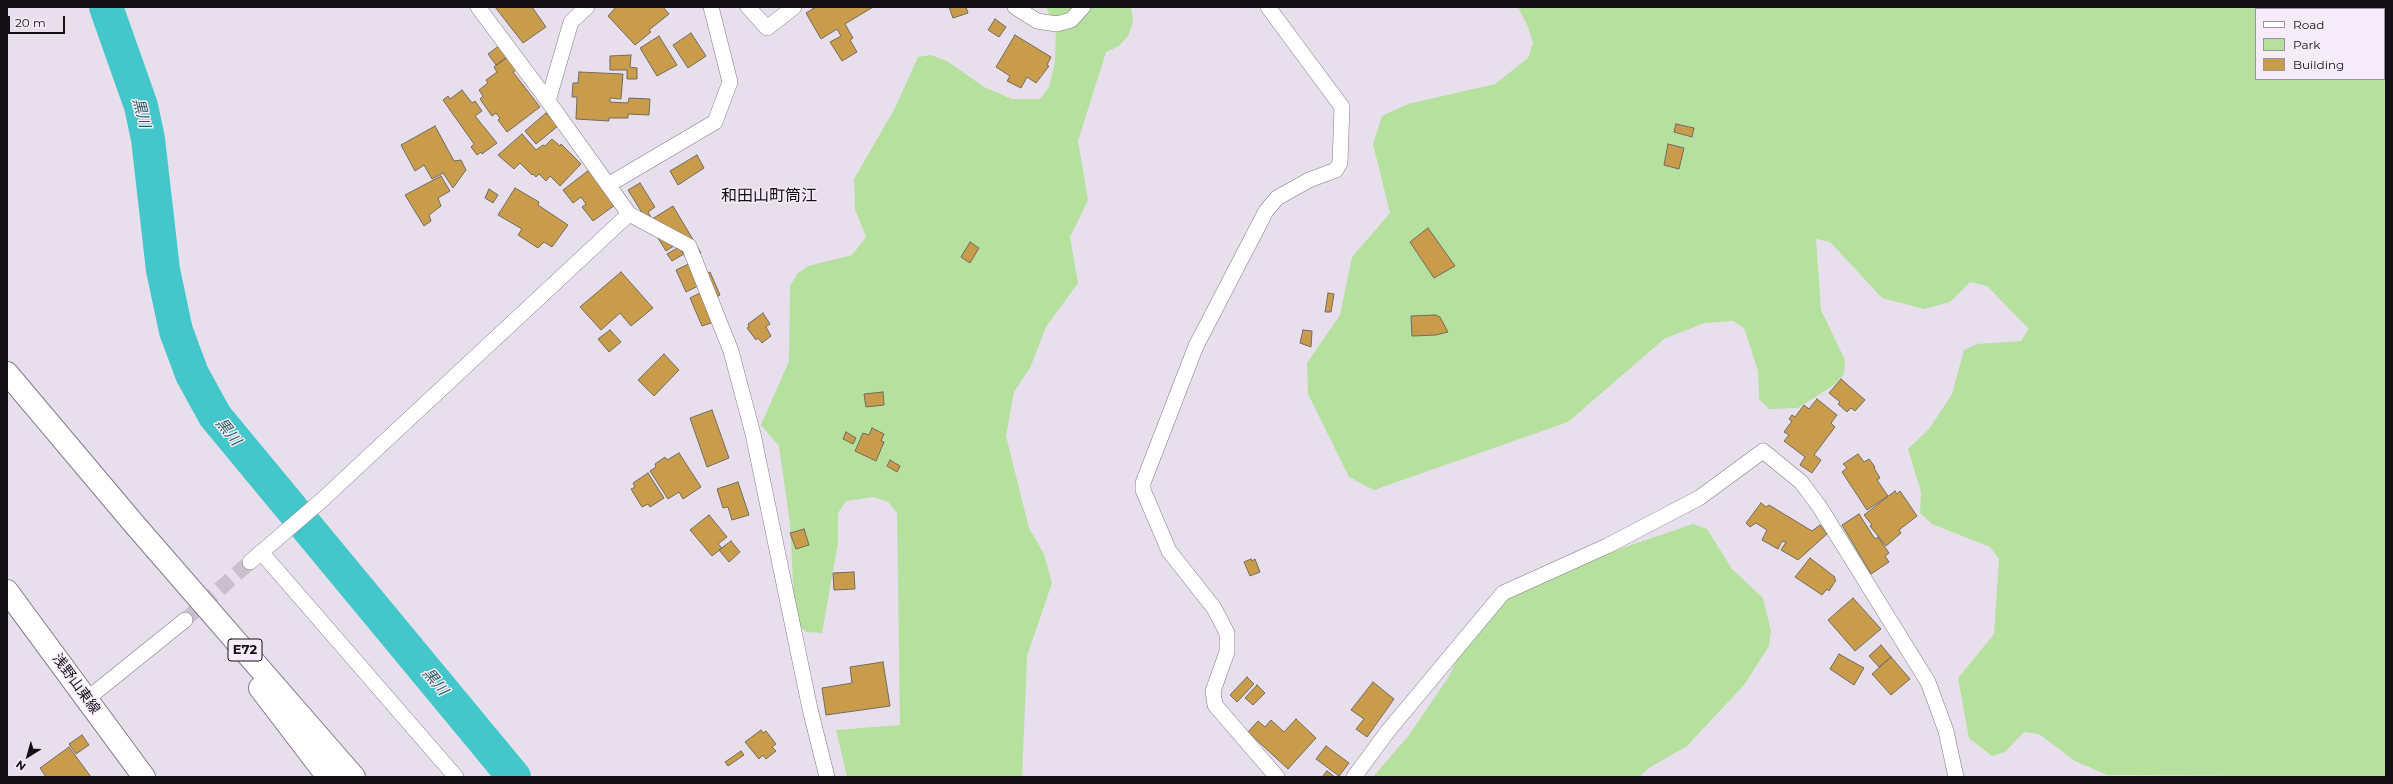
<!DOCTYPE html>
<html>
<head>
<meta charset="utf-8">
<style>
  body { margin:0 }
  #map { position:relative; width:2393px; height:784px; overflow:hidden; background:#e8dfec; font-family:Montserrat,sans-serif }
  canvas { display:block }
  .frame { position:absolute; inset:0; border:8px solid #131015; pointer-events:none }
  .legend { position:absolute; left:2255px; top:8px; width:130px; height:72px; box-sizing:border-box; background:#f6ecf9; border:1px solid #9b949e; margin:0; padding:5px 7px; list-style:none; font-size:12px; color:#131015 }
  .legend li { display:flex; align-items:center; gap:8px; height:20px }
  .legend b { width:20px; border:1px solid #9b949e }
  .north { position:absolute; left:8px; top:736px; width:40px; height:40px; -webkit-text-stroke:3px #f6ecf9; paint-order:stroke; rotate:217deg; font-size:11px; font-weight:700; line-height:16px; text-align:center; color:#131015 }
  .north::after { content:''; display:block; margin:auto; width:14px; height:18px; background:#131015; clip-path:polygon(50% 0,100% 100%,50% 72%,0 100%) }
  .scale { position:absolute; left:8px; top:16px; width:57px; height:18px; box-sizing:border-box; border:2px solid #131015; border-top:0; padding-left:5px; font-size:12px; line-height:14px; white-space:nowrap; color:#131015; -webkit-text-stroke:3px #f6ecf9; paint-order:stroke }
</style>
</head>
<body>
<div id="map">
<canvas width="2393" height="784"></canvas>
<div class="frame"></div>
<ul class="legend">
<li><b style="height:5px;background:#fff"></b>Road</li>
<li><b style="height:11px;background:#b6e09e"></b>Park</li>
<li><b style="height:11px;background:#c99c4c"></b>Building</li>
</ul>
<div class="north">N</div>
<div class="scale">20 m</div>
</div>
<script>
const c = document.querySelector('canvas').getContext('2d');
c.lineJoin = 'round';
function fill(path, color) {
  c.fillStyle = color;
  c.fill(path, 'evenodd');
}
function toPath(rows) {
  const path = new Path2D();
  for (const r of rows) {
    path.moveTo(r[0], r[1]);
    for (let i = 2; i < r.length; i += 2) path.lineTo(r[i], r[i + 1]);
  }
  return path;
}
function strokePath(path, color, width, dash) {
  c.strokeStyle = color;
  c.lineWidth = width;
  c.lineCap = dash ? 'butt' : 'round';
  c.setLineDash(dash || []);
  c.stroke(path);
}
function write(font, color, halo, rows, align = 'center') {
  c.font = font + ' Montserrat,"Noto Sans JP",sans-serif';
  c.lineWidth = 3;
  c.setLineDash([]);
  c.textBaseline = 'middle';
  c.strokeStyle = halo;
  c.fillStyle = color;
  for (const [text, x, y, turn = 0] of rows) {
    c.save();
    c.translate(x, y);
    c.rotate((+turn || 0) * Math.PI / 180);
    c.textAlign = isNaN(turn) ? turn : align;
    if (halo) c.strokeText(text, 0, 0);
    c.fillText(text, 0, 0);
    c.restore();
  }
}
const green = toPath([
  [1046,7,1131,7,1133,22,1128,36,1119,46,1106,52,1078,141,1088,200,1070,237,1078,283,1046,327,1030,368,1014,392,1006,436,1029,528,1044,554,1052,583,1027,656,1022,777,847,777,836,730,900,725,897,513,888,502,874,497,846,501,838,513,838,543,822,633,806,632,795,621,790,524,779,446,761,425,789,361,790,286,797,274,808,266,852,255,866,237,855,209,854,179,895,108,918,57,931,55,947,61,984,87,1012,99,1040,99,1049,87,1055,61,1056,28],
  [1518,7,2386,7,2386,777,2107,775,2075,761,2039,734,2024,732,2005,752,1992,756,1969,738,1958,678,1994,634,1999,559,1990,547,1932,524,1920,513,1921,492,1908,449,1929,429,1952,394,1964,350,1977,344,2021,341,2029,329,1987,286,1970,282,1950,302,1924,309,1882,298,1830,242,1816,239,1821,310,1845,360,1844,374,1834,385,1798,408,1769,409,1759,399,1758,371,1744,328,1733,321,1704,323,1664,339,1568,422,1374,490,1349,477,1308,394,1307,363,1340,315,1352,257,1390,213,1373,144,1382,116,1408,104,1495,84,1528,58,1533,43,1528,27],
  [2256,9,2384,9,2384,79,2256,79],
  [1693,524,1707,529,1732,569,1763,598,1771,631,1769,646,1744,685,1687,746,1649,768,1639,777,1373,777,1409,735,1448,678,1473,626,1490,604,1578,563]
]);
const river = toPath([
  [106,7,141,106,148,139,163,270,176,331,192,374,215,416,514,777]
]);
const building = toPath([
  [495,7,532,7,546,27,523,43,495,7],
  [616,7,663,7,669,14,649,30,651,32,635,45,608,16,616,7],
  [816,7,873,7,845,24,853,38,850,40,857,52,842,61,830,42,841,36,837,29,821,39,806,13,816,7],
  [949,7,966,7,968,13,953,18,949,7],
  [995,19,1006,27,999,37,988,30,995,19],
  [691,33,706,56,688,68,673,45,691,33],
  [1015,35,1051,57,1047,65,1049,66,1036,83,1027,77,1021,88,1007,81,1010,76,996,67,1015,35],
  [659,36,677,65,657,76,640,48,659,36],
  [500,45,508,56,496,65,488,54,500,45],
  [631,55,630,67,637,68,637,79,627,79,627,70,610,70,610,56,631,55],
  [508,57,517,69,513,72,540,107,507,132,498,120,500,118,496,113,492,116,480,99,483,96,479,90,488,83,486,80,497,72,494,67,508,57],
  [579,72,623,74,621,99,610,98,610,102,628,103,629,98,650,99,649,115,628,114,628,118,609,118,609,121,576,119,577,97,572,97,573,83,578,83,579,72],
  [462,90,472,103,475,101,482,111,475,116,497,143,482,154,481,152,477,155,471,147,474,144,443,100,448,96,450,99,462,90],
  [546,113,558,126,536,144,525,131,546,113],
  [1676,124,1694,128,1692,137,1674,132,1676,124],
  [435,126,454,161,461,160,466,170,453,188,443,173,432,179,424,165,415,171,401,145,435,126],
  [522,134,536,150,543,145,545,146,552,139,560,146,561,144,581,164,560,186,550,176,546,181,539,174,536,177,533,174,532,175,520,163,514,169,498,155,522,134],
  [1668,144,1684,148,1679,169,1664,165,1668,144],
  [697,155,704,168,678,185,670,171,697,155],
  [589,170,615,205,593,221,582,207,586,204,581,197,573,203,563,190,589,170],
  [441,176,450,191,438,198,441,206,429,215,431,221,424,226,405,195,441,176],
  [640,183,655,207,648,212,652,219,673,206,701,253,688,261,677,244,666,251,628,190,640,183],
  [515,188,539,202,538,205,568,225,552,247,544,242,538,248,518,235,522,229,498,215,515,188],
  [489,189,498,195,493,203,485,198,489,189],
  [1428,228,1455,266,1434,278,1410,242,1428,228],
  [970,242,979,248,970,263,961,257,970,242],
  [679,247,684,254,672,261,667,254,679,247],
  [693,262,707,273,710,272,720,295,714,298,717,321,702,326,690,298,704,291,702,284,686,292,676,270,693,262],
  [621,272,653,308,631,326,620,313,601,330,580,307,621,272],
  [1328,293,1334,294,1331,312,1325,312,1328,293],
  [763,313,770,324,766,327,771,336,762,343,758,338,756,340,747,328,749,327,748,324,763,313],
  [1435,315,1440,317,1448,332,1436,335,1412,336,1411,316,1435,315],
  [610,330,621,342,609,352,598,339,610,330],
  [1303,330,1312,331,1311,347,1300,343,1303,330],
  [664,354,679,370,654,396,638,380,664,354],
  [1841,379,1865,400,1855,411,1851,408,1847,412,1838,404,1840,402,1829,393,1841,379],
  [883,392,884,405,866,407,864,394,883,392],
  [1817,399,1837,415,1831,423,1835,427,1814,455,1821,460,1812,473,1800,465,1805,457,1784,441,1789,435,1784,432,1792,421,1789,419,1792,415,1795,417,1804,405,1809,409,1817,399],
  [712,410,729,458,707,467,690,418,712,410],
  [872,428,884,434,881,441,884,442,876,461,855,451,863,433,869,435,872,428],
  [846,432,856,438,853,444,843,439,846,432],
  [679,453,701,487,683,499,679,492,668,499,650,471,656,467,655,464,665,457,667,460,679,453],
  [1858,454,1864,462,1869,459,1875,467,1874,468,1880,478,1877,480,1888,496,1867,510,1842,472,1847,468,1843,464,1858,454],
  [890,460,900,466,897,472,887,466,890,460],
  [648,473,664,498,650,507,648,504,642,507,631,489,635,487,633,483,648,473],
  [738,482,749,515,732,520,728,507,723,508,717,489,738,482],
  [1895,491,1897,494,1900,491,1917,516,1899,530,1901,533,1886,546,1870,526,1872,525,1864,515,1895,491],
  [1761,503,1766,507,1769,505,1812,531,1820,525,1827,534,1798,560,1781,550,1786,542,1782,541,1778,549,1762,540,1767,530,1756,523,1750,527,1746,523,1761,503],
  [1859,514,1875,539,1878,537,1889,553,1885,556,1889,562,1871,574,1842,525,1859,514],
  [709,515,727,537,718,544,722,548,712,556,690,530,709,515],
  [804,529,809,545,796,549,790,533,804,529],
  [731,541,740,552,729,562,719,550,731,541],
  [1810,558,1835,577,1834,579,1836,580,1829,591,1827,589,1822,595,1795,577,1810,558],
  [1251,559,1252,561,1255,559,1260,572,1250,576,1244,562,1251,559],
  [854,572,855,589,834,590,833,573,854,572],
  [1853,598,1881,629,1855,651,1828,620,1853,598],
  [1881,645,1891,657,1879,667,1869,656,1881,645],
  [1839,654,1864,668,1854,685,1830,669,1839,654],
  [1891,657,1910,679,1891,695,1872,674,1891,657],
  [883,662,890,706,826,715,822,688,852,683,850,667,883,662],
  [1247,677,1254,684,1237,702,1230,695,1247,677],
  [1373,682,1394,699,1367,737,1356,729,1364,719,1351,710,1373,682],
  [1257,685,1265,693,1253,705,1245,698,1257,685],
  [1296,719,1316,738,1288,769,1248,732,1258,721,1265,727,1271,720,1284,732,1296,719],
  [761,730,763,733,766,731,776,744,772,747,776,751,766,759,763,755,759,759,745,742,761,730],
  [82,735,89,745,76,754,69,744,82,735],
  [1326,746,1349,763,1339,776,1316,759,1326,746],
  [69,747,91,777,46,777,40,768,69,747],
  [741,751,744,755,728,766,725,762,741,751],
  [1327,771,1335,777,1322,777,1327,771]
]);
const minorTunnel = toPath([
  [185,620,250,562]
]);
const minor = toPath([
  [478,7,548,101,629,214,689,246,731,351,753,434,810,709,827,777],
  [748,7,767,28,794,7],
  [1015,7,1037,21,1057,24,1071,20,1083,7],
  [1268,7,1342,107,1340,163,1336,170,1309,180,1277,198,1266,211,1196,346,1143,483,1143,490,1169,551,1214,608,1227,633,1227,652,1213,691,1215,705,1277,777],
  [548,101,571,22,587,7],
  [608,185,715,122,730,82,711,7],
  [261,552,456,777],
  [250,562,322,500,629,214],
  [87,699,185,620],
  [1354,777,1388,731,1503,593,1607,546,1699,498,1763,451,1801,482,1819,506,1928,682,1946,731,1956,777]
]);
const secondary = toPath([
  [7,591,144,777]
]);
const motorway = toPath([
  [7,373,135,525,354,777],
  [260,688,328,777]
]);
const shields = [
  [245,650,34]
];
const shieldNames = [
  ["E72",245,650]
];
const streetNames = [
  ["浅野山東線",76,684,54]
];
const waterNames = [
  ["黒川",141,113,76],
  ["黒川",228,432,51],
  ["黒川",435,682,50]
];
const quarterNames = [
  ["和田山町筒江",769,196]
];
fill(green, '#b6e09e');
strokePath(river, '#44c7ca', 34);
fill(building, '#c99c4c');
strokePath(building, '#726b5f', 1);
strokePath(minorTunnel, '#c8c0cc', 15, [15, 8]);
strokePath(minor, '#837a86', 16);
strokePath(secondary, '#837a86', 24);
strokePath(motorway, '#837a86', 24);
strokePath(minor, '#fff', 15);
strokePath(secondary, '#fff', 22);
strokePath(motorway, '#fff', 22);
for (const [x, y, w] of shields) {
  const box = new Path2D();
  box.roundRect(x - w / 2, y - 11, w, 22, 3);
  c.fillStyle = '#f6ecf9';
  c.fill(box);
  strokePath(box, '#131015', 1);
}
write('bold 13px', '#131015', null, shieldNames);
write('14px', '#131015', '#f6ecf9', streetNames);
write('italic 15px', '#275c5e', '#f6ecf9', waterNames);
write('16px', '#131015', '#f6ecf9', quarterNames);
</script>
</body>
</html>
